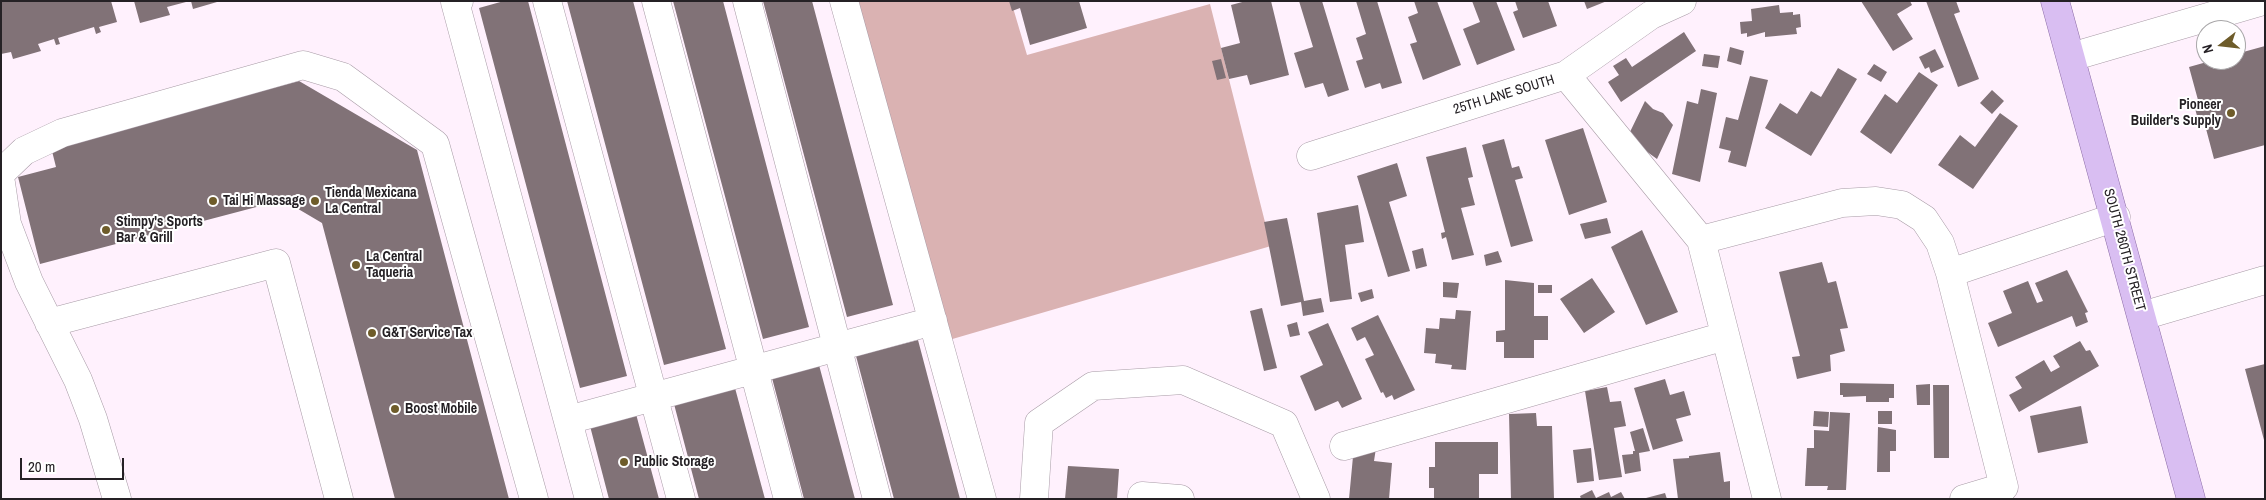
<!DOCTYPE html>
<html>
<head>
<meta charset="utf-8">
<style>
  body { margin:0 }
  #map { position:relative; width:2266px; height:500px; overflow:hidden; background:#fff1fd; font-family:"Archivo Narrow",sans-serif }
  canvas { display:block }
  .frame { position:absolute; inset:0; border:2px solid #252125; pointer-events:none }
  .north { position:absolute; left:2196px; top:20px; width:50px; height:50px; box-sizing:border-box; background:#fff; border:1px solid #a8a6a8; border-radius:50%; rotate:254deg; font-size:14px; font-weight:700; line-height:20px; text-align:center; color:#252125 }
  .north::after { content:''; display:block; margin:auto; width:18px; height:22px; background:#6e5c2a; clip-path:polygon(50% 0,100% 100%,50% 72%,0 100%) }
  .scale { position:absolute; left:20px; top:458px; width:104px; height:22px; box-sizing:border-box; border:2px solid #252125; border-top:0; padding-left:6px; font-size:15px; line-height:18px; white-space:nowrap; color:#252125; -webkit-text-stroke:4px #fff; paint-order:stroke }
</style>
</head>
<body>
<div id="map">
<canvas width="2266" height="500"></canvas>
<div class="frame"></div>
<div class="north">N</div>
<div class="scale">20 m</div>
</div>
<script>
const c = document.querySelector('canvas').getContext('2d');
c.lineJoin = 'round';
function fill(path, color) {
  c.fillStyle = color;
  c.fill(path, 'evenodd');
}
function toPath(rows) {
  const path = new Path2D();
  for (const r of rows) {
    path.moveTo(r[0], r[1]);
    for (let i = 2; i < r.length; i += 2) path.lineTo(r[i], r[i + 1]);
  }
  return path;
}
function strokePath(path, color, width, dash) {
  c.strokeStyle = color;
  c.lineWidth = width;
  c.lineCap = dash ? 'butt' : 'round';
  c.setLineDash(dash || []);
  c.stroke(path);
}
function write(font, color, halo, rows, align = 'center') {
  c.font = font + ' "Archivo Narrow",sans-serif';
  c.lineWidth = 4;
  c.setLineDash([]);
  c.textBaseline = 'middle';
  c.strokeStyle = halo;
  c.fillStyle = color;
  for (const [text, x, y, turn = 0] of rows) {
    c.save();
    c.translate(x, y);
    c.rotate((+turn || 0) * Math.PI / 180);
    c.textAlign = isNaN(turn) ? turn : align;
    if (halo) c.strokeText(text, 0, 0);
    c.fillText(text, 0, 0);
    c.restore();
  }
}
const forest = toPath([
  [855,1,1011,1,1027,55,1210,4,1271,246,949,340]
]);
const building = toPath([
  [1,1,111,1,117,22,99,27,101,32,96,34,94,27,58,38,60,44,56,45,54,39,38,44,41,51,13,59,11,52,1,54],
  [134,1,186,1,186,2,167,7,170,15,140,23],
  [191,1,217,1,217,2,193,9],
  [504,1,528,1,627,376,580,388,479,8],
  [567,1,633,1,726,349,664,365],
  [673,1,723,1,809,327,763,339],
  [763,1,812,1,893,305,847,317],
  [1009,1,1079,1,1087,28,1030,45,1020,8,1012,11],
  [1246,1,1271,1,1289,75,1250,85,1247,75,1229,79,1221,48,1240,43,1231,5],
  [1299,1,1322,1,1349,90,1328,97,1323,83,1305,88,1294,53,1313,47],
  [1356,1,1377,1,1402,83,1382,89,1380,83,1365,88,1356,61,1363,59,1356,38,1366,34],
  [1414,1,1437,1,1461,65,1423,80,1410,44,1417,42,1408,17,1418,13],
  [1472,1,1496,1,1515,50,1477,65,1463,29,1480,22],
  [1515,1,1548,1,1557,26,1523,38,1513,12,1518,10],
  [1584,1,1607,1,1587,9],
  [1861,1,1910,1,1912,5,1897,14,1913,39,1893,51],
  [1926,1,1956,1,1960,12,1954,14,1979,79,1958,87],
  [1779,5,1780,13,1793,12,1793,15,1800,14,1801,27,1796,28,1797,34,1765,37,1765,32,1747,37,1747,33,1741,34,1740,22,1752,21,1751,9],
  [1684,32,1696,51,1621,102,1608,82,1619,75,1613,66,1626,58,1632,67],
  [2265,46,2265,145,2214,159,2205,125,2200,127,2193,101,2198,100,2189,67,2214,60,2236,60,2236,54],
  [1730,47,1744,51,1741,65,1727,61],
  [1935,49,1944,67,1931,73,1929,67,1925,69,1919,57],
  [1704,54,1720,56,1718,68,1702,66],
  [1221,59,1226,78,1217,80,1212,61],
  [1874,64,1887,72,1881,82,1867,74],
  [1838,68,1857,79,1811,156,1765,128,1780,103,1797,114,1811,91,1821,97],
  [1919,72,1938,85,1891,154,1860,132,1885,94,1897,103],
  [1750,76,1768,80,1746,167,1728,162,1731,151,1719,148,1726,117,1738,120],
  [299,81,417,150,509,499,395,499,322,223,283,200,40,264,18,177,56,167,51,147],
  [1701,89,1717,93,1700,182,1672,174,1687,101,1698,104],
  [1992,90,2004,101,1992,114,1980,103],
  [1645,101,1653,109,1663,113,1673,125,1657,159,1639,146,1629,134],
  [2000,113,2018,126,1973,189,1938,165,1960,135,1975,147],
  [1583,128,1607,202,1569,215,1545,140],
  [1504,139,1512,168,1519,166,1523,178,1515,180,1533,241,1511,247,1482,145],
  [1466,147,1473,177,1468,178,1475,205,1461,208,1474,255,1452,260,1446,237,1442,239,1441,233,1445,232,1426,157],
  [1397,163,1407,196,1389,202,1410,271,1388,277,1357,176],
  [1358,205,1364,242,1345,245,1352,299,1330,302,1317,213],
  [1287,218,1304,301,1321,298,1324,312,1303,316,1301,302,1281,306,1264,222],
  [1607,218,1611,233,1585,239,1580,224],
  [1642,230,1678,312,1646,325,1611,247],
  [1423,248,1427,266,1416,269,1412,251],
  [1498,251,1502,262,1486,266,1484,255],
  [1822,262,1828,283,1836,281,1848,328,1840,329,1845,351,1830,355,1831,371,1797,379,1792,357,1800,356,1779,272],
  [2067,270,2088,312,2085,313,2088,322,2076,327,2072,316,1998,347,1988,323,2012,313,2003,291,2028,281,2037,303,2043,301,2035,283],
  [1592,278,1615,312,1584,333,1560,299],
  [1505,280,1534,283,1534,316,1548,316,1548,340,1534,340,1534,358,1504,358,1504,342,1496,342,1496,331,1505,330],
  [1443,282,1459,283,1457,298,1443,297],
  [1538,285,1552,285,1552,293,1538,293],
  [1372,289,1374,298,1361,302,1358,293],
  [1262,308,1277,368,1264,371,1250,311],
  [1456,310,1471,311,1466,370,1451,369,1452,365,1435,363,1436,354,1424,353,1426,328,1439,329,1440,318,1455,319],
  [1378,315,1415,390,1394,400,1392,395,1386,398,1383,392,1381,393,1365,359,1374,355,1365,337,1357,341,1351,328],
  [1297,322,1300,335,1290,337,1287,325],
  [1328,323,1362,399,1342,408,1338,401,1315,411,1300,376,1323,365,1308,332],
  [918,340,960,499,894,499,856,356],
  [2080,341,2086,351,2090,350,2099,366,2019,412,2009,395,2022,388,2015,377,2044,360,2051,372,2060,367,2053,356],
  [2265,364,2265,439,2264,440,2245,369],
  [819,365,855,499,804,499,772,378],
  [1665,379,1670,395,1684,391,1691,415,1676,419,1683,441,1653,450,1634,388],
  [1840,383,1894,384,1894,398,1889,398,1889,402,1866,402,1866,396,1843,397,1843,395,1840,395],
  [1930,384,1930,405,1917,405,1916,385],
  [1933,385,1949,385,1949,458,1934,458],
  [1607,387,1610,402,1621,401,1626,426,1614,428,1622,477,1599,480,1585,391],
  [735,388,765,499,699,499,674,404],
  [2081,406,2088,443,2038,453,2030,416],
  [1814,411,1829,412,1828,427,1813,426],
  [1878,411,1892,411,1892,424,1878,424],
  [1830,412,1850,413,1846,490,1827,490,1828,486,1805,486,1807,448,1814,448,1814,430,1829,431],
  [1536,413,1537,426,1552,426,1554,499,1511,499,1509,414],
  [636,414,659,499,609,499,590,426],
  [1878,427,1896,430,1896,451,1890,451,1890,472,1877,472],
  [1643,428,1650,451,1639,453,1641,471,1625,474,1622,455,1633,454,1633,451,1635,451,1630,432],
  [1435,442,1498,442,1498,474,1479,474,1479,499,1434,499,1434,488,1429,488,1429,467,1435,467],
  [1354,446,1376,448,1374,461,1392,463,1389,499,1349,499],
  [1591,448,1594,481,1577,483,1573,450],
  [1720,452,1724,482,1730,481,1730,499,1678,499,1673,459,1689,458,1689,456],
  [1068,466,1119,469,1117,499,1065,499],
  [1592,490,1596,498,1609,492,1611,497,1621,492,1625,499,1581,499,1580,496],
  [1665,493,1667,499,1646,499,1646,498]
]);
const minor = toPath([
  [459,1,455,2,589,499],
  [547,1,681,499],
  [656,1,788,499],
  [747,1,877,499],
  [844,1,982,499],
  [2071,57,2263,1],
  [1566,75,1701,240,1767,499],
  [1311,156,1566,75,1651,15,1682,1],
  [1,173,24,151,62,133,303,65,343,77,435,144,534,499],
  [1,183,7,224,29,282,78,380,93,419,117,499],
  [1701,240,1842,203,1876,201,1902,205,1924,219,1940,243,1950,273],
  [2142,316,2265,280],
  [49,323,276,263,339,499],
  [568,420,933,321],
  [1344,446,1725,336],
  [1142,496,1180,499],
  [1034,499,1039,423,1093,386,1183,380,1284,424,1316,499],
  [1964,499,2004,487,1950,273,2116,217]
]);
const major = toPath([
  [2055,1,2191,499]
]);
const markers = [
  [2231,113,5,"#6e5c2a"],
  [213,201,5,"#6e5c2a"],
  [315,201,5,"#6e5c2a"],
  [106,230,5,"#6e5c2a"],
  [356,265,5,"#6e5c2a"],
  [372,333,5,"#6e5c2a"],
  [395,409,5,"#6e5c2a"],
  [624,462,5,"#6e5c2a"]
];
const streetNames = [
  ["25TH LANE SOUTH",1504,95,-17],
  ["SOUTH 260TH STREET",2124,250,75]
];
const poiNames = [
  ["Pioneer",2221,105,"right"],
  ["Builder's Supply",2221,121,"right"],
  ["Tienda Mexicana",325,193],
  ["La Central",325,209],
  ["Tai Hi Massage",223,201],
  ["Stimpy's Sports",116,222],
  ["Bar & Grill",116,238],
  ["La Central",366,257],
  ["Taqueria",366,273],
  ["G&T Service Tax",382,333],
  ["Boost Mobile",405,409],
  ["Public Storage",634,462]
];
fill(forest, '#dab2b2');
fill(building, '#817277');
strokePath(minor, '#a89ba6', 29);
strokePath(major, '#8a6aa4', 29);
strokePath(minor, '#fff', 28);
strokePath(major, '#d9bef2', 28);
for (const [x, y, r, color] of markers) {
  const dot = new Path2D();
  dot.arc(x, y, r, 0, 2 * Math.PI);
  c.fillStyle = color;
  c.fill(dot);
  strokePath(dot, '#fff', 2);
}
write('14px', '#252125', '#fff', streetNames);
write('bold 14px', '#252125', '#fff', poiNames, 'left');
</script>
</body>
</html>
